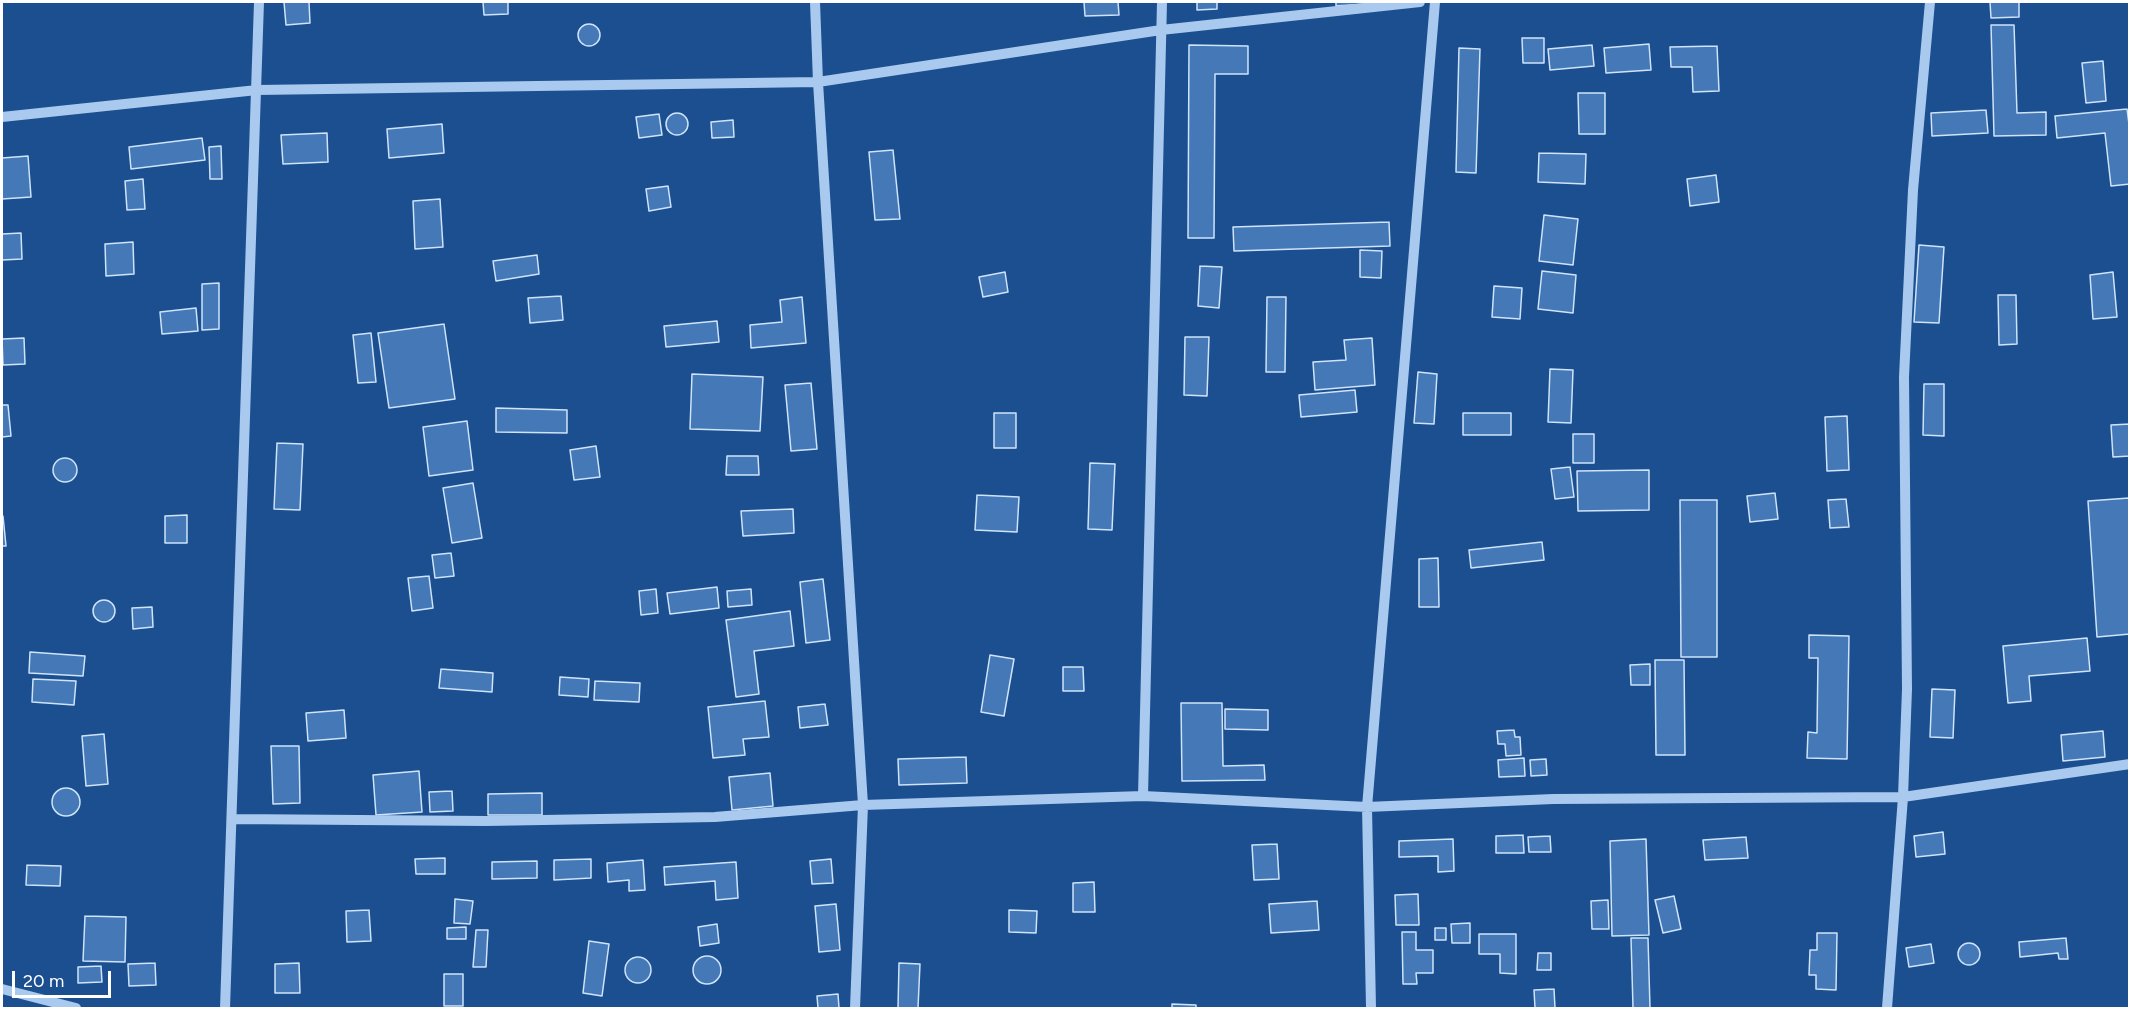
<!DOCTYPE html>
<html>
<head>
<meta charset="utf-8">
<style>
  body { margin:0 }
  #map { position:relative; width:2131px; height:1010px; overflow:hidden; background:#1b4f8f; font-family:Figtree,sans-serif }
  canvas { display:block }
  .frame { position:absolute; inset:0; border:3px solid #fff; pointer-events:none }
  .scale { position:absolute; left:12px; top:971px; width:99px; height:27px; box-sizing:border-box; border:3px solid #fff; border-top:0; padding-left:8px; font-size:18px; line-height:21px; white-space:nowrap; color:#fff; -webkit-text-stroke:4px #1b4f8f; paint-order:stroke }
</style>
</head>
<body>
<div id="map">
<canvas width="2131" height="1010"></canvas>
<div class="frame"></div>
<div class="scale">20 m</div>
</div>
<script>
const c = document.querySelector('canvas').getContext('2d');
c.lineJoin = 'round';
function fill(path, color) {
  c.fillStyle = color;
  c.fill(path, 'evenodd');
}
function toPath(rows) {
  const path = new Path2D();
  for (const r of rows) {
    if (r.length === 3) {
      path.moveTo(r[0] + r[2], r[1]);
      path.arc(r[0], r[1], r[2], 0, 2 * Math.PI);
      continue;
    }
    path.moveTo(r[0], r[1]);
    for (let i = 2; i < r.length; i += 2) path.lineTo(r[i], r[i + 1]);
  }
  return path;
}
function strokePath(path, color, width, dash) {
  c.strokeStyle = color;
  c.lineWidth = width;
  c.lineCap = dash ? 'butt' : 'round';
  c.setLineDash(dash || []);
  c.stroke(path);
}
const building = toPath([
  [284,2,309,2,310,23,286,25,284,2],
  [483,2,508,2,508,14,484,15,483,2],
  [1084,2,1118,2,1119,15,1085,16,1084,2],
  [1197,2,1217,2,1217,9,1197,10,1197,2],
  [1336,2,1367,2,1367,4,1336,6,1336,2],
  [1990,2,2019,2,2019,17,1991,18,1990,2],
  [589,35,11],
  [1991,25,2014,25,2017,113,2046,112,2046,135,1994,136,1991,25],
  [1522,38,1544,38,1544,63,1523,63,1522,38],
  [1649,44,1651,70,1606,73,1604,48,1649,44],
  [1189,45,1248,46,1248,74,1215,74,1214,238,1188,238,1189,45],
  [1592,45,1594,66,1550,70,1548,49,1592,45],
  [1717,46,1719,91,1693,92,1692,67,1671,67,1670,47,1717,46],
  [1459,48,1480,49,1476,173,1456,172,1459,48],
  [2103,61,2106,101,2086,103,2082,63,2103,61],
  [1578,93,1605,93,1605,134,1579,134,1578,93],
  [2127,109,2130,132,2130,184,2111,186,2105,133,2057,138,2055,116,2127,109],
  [1986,110,1988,133,1932,136,1931,113,1986,110],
  [677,124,11],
  [659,114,662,135,639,138,636,117,659,114],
  [733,120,734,137,712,138,711,122,733,120],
  [442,124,444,153,389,158,387,129,442,124],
  [327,133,328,162,283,164,281,135,327,133],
  [202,138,205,160,131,169,129,147,202,138],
  [221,146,222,179,210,179,209,147,221,146],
  [893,150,900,219,875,220,869,152,893,150],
  [1539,153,1586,154,1585,184,1538,182,1539,153],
  [28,156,31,197,2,199,2,158,28,156],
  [1716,175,1719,202,1690,206,1687,179,1716,175],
  [143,179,145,209,127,210,125,181,143,179],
  [668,186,671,207,649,211,646,189,668,186],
  [440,199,443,247,415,249,413,201,440,199],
  [1544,215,1578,219,1573,265,1539,261,1544,215],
  [1389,222,1390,246,1234,251,1233,227,1389,222],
  [21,233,22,259,2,260,2,234,21,233],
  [133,242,134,274,106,276,105,244,133,242],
  [1919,245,1944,247,1939,323,1914,322,1919,245],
  [1360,250,1382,251,1381,278,1360,277,1360,250],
  [537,255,539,274,496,281,493,261,537,255],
  [1200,266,1222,267,1219,308,1198,306,1200,266],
  [1542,271,1576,275,1573,313,1538,309,1542,271],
  [1005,272,1008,292,983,297,979,277,1005,272],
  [2113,272,2117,317,2093,319,2090,275,2113,272],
  [219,283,219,329,202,330,202,284,219,283],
  [1494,286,1522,288,1520,319,1492,317,1494,286],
  [1998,295,2016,295,2017,344,1999,345,1998,295],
  [561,296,563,320,530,323,528,298,561,296],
  [802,297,806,343,751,348,750,325,782,322,780,300,802,297],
  [1267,297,1286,297,1285,372,1266,372,1267,297],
  [196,308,198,331,162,334,160,312,196,308],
  [717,321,719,342,666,347,664,326,717,321],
  [444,324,455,399,389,408,378,333,444,324],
  [371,333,376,382,358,383,353,335,371,333],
  [1185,337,1209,337,1207,396,1184,395,1185,337],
  [24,338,25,364,3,365,2,339,24,338],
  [1372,338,1375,385,1315,390,1313,362,1346,360,1344,340,1372,338],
  [1550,369,1573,370,1571,423,1548,422,1550,369],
  [1418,372,1437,374,1434,424,1414,423,1418,372],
  [692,374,763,377,760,431,690,429,692,374],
  [811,383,817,449,791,451,785,385,811,383],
  [1924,384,1944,384,1944,436,1923,435,1924,384],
  [1355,390,1357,412,1301,417,1299,395,1355,390],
  [2,405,8,405,11,436,2,437,2,405],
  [496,408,567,410,567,433,496,432,496,408],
  [994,413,1016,413,1016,448,994,448,994,413],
  [1463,413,1511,413,1511,435,1463,435,1463,413],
  [1847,416,1849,470,1827,471,1825,417,1847,416],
  [467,421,473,470,429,476,423,427,467,421],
  [2130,424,2130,456,2113,457,2111,425,2130,424],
  [1573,434,1594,434,1594,463,1573,463,1573,434],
  [277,443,303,444,300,510,274,509,277,443],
  [596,446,600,477,574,480,570,450,596,446],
  [727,456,758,456,759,475,726,475,727,456],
  [65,470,12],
  [1090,463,1115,464,1112,530,1088,529,1090,463],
  [1570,467,1574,497,1555,499,1551,469,1570,467],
  [1649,470,1649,510,1578,511,1577,471,1649,470],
  [473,483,482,538,452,543,443,488,473,483],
  [1775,493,1778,519,1750,522,1747,496,1775,493],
  [977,495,1019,497,1017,532,975,530,977,495],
  [2129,498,2130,634,2097,637,2088,501,2129,498],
  [1846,499,1849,527,1830,528,1828,500,1846,499],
  [1680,500,1717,500,1717,657,1681,657,1680,500],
  [793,509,794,533,743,536,741,511,793,509],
  [187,515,187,543,165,543,165,516,187,515],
  [2,516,3,516,6,546,2,546,2,516],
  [1542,542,1544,560,1471,568,1469,550,1542,542],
  [451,553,454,576,435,578,432,555,451,553],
  [1438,558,1439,607,1419,607,1419,559,1438,558],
  [429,576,433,608,412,611,408,578,429,576],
  [823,579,830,640,806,643,800,582,823,579],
  [717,587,719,608,670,614,667,593,717,587],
  [656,589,658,613,641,615,639,591,656,589],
  [751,589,752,605,728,607,727,591,751,589],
  [104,611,11],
  [152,607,153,627,133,629,132,608,152,607],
  [790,611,794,646,754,651,759,694,736,697,726,620,790,611],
  [1809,635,1849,636,1847,759,1807,758,1808,732,1817,733,1818,658,1809,658,1809,635],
  [2087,638,2090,671,2029,676,2031,701,2008,703,2003,646,2087,638],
  [30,652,85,656,83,676,29,673,30,652],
  [990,655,1014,659,1004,716,981,712,990,655],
  [1655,660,1684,660,1685,755,1656,755,1655,660],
  [1650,664,1650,685,1631,685,1630,665,1650,664],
  [1063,667,1083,667,1084,691,1063,691,1063,667],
  [441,669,493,673,492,692,439,688,441,669],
  [560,677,589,679,588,697,559,695,560,677],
  [33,679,76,681,74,705,32,702,33,679],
  [595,681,640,683,639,702,594,700,595,681],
  [1932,689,1955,690,1953,738,1930,737,1932,689],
  [765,701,769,737,743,739,745,755,713,758,708,707,765,701],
  [1181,703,1222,703,1223,766,1264,765,1265,780,1182,781,1181,703],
  [825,704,828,725,800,728,798,707,825,704],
  [1225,709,1268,710,1268,730,1225,729,1225,709],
  [344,710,346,738,308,741,306,713,344,710],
  [1514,730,1515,737,1520,737,1521,755,1506,756,1505,744,1498,744,1497,731,1514,730],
  [2103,731,2105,757,2063,761,2061,735,2103,731],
  [104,734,108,784,86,786,82,736,104,734],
  [271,746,299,746,300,803,273,804,271,746],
  [966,757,967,783,899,785,898,759,966,757],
  [1524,758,1525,776,1499,777,1498,760,1524,758],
  [1546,759,1547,775,1531,776,1530,760,1546,759],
  [419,771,422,812,376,815,373,775,419,771],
  [770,773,773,806,732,810,729,777,770,773],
  [66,802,14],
  [452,791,453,811,430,812,429,792,452,791],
  [542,793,542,815,488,815,488,794,542,793],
  [1943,832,1945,854,1916,857,1914,836,1943,832],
  [1523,835,1524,853,1496,853,1496,836,1523,835],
  [1550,836,1551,852,1529,852,1528,837,1550,836],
  [1746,837,1748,858,1705,860,1703,840,1746,837],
  [1453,839,1454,871,1438,872,1438,856,1399,857,1399,841,1453,839],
  [1646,839,1649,935,1612,936,1610,841,1646,839],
  [1277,844,1279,879,1254,880,1252,845,1277,844],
  [445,858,445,874,416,874,415,859,445,858],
  [591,859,591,878,554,880,554,860,591,859],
  [831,859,833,883,812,884,810,861,831,859],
  [643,860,645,890,629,891,629,880,608,882,607,863,643,860],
  [537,861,537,878,492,879,492,862,537,861],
  [736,862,738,898,716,900,715,881,665,885,664,867,736,862],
  [27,865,61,866,60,886,26,885,27,865],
  [1094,882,1095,912,1073,912,1073,883,1094,882],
  [1418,894,1419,925,1396,925,1395,895,1418,894],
  [1674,896,1681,929,1663,933,1655,900,1674,896],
  [455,899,473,901,470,924,454,923,455,899],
  [1608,900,1609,929,1592,929,1591,901,1608,900],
  [1317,901,1319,930,1271,933,1269,904,1317,901],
  [836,904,840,950,819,952,815,906,836,904],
  [369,910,371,941,347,942,346,911,369,910],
  [1009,910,1037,911,1036,933,1009,932,1009,910],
  [85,916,126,917,125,962,83,961,85,916],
  [1470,923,1470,943,1452,943,1451,924,1470,923],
  [717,924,719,943,700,946,698,927,717,924],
  [466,927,466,939,447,939,447,928,466,927],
  [1435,928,1446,928,1446,940,1435,940,1435,928],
  [476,930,488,930,486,967,473,967,476,930],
  [1402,932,1416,932,1416,950,1433,950,1433,973,1416,973,1417,984,1403,984,1402,932],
  [1817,933,1837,933,1836,990,1816,989,1816,975,1809,975,1810,950,1817,950,1817,933],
  [1479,934,1516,934,1516,974,1500,973,1500,954,1479,954,1479,934],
  [1631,938,1648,938,1650,1008,1633,1008,1631,938],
  [2066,938,2068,959,2059,959,2058,953,2020,957,2019,942,2066,938],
  [589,941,609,944,602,996,583,993,589,941],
  [1969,954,11],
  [1931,944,1934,963,1909,967,1906,948,1931,944],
  [1538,953,1551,953,1551,970,1537,970,1538,953],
  [707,970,14],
  [638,970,13],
  [155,963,156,985,129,986,128,964,155,963],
  [299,963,300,993,275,993,275,964,299,963],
  [899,963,920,964,918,1008,898,1008,899,963],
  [101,966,102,982,78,983,78,967,101,966],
  [444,974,463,974,463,1006,444,1006,444,974],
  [1554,989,1555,1008,1535,1008,1534,990,1554,989],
  [838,994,839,1008,818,1008,817,996,838,994],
  [1172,1004,1196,1005,1196,1008,1172,1008,1172,1004]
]);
const minor = toPath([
  [815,2,818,82,863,805,855,1008],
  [2,117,257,90,818,82,1161,30,1420,2],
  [1143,796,1162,2],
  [232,819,486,821,715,817,863,805,1143,796,1367,807,1553,799,1903,797,2130,764],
  [2,989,76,1008],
  [225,1008,259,2],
  [1371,1008,1367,807,1435,2],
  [1887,1008,1903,797,1907,689,1904,377,1913,190,1930,2]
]);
fill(building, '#4478b7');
strokePath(building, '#cfe3fa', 1.5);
strokePath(minor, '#a9c9ee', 10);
</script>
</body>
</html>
